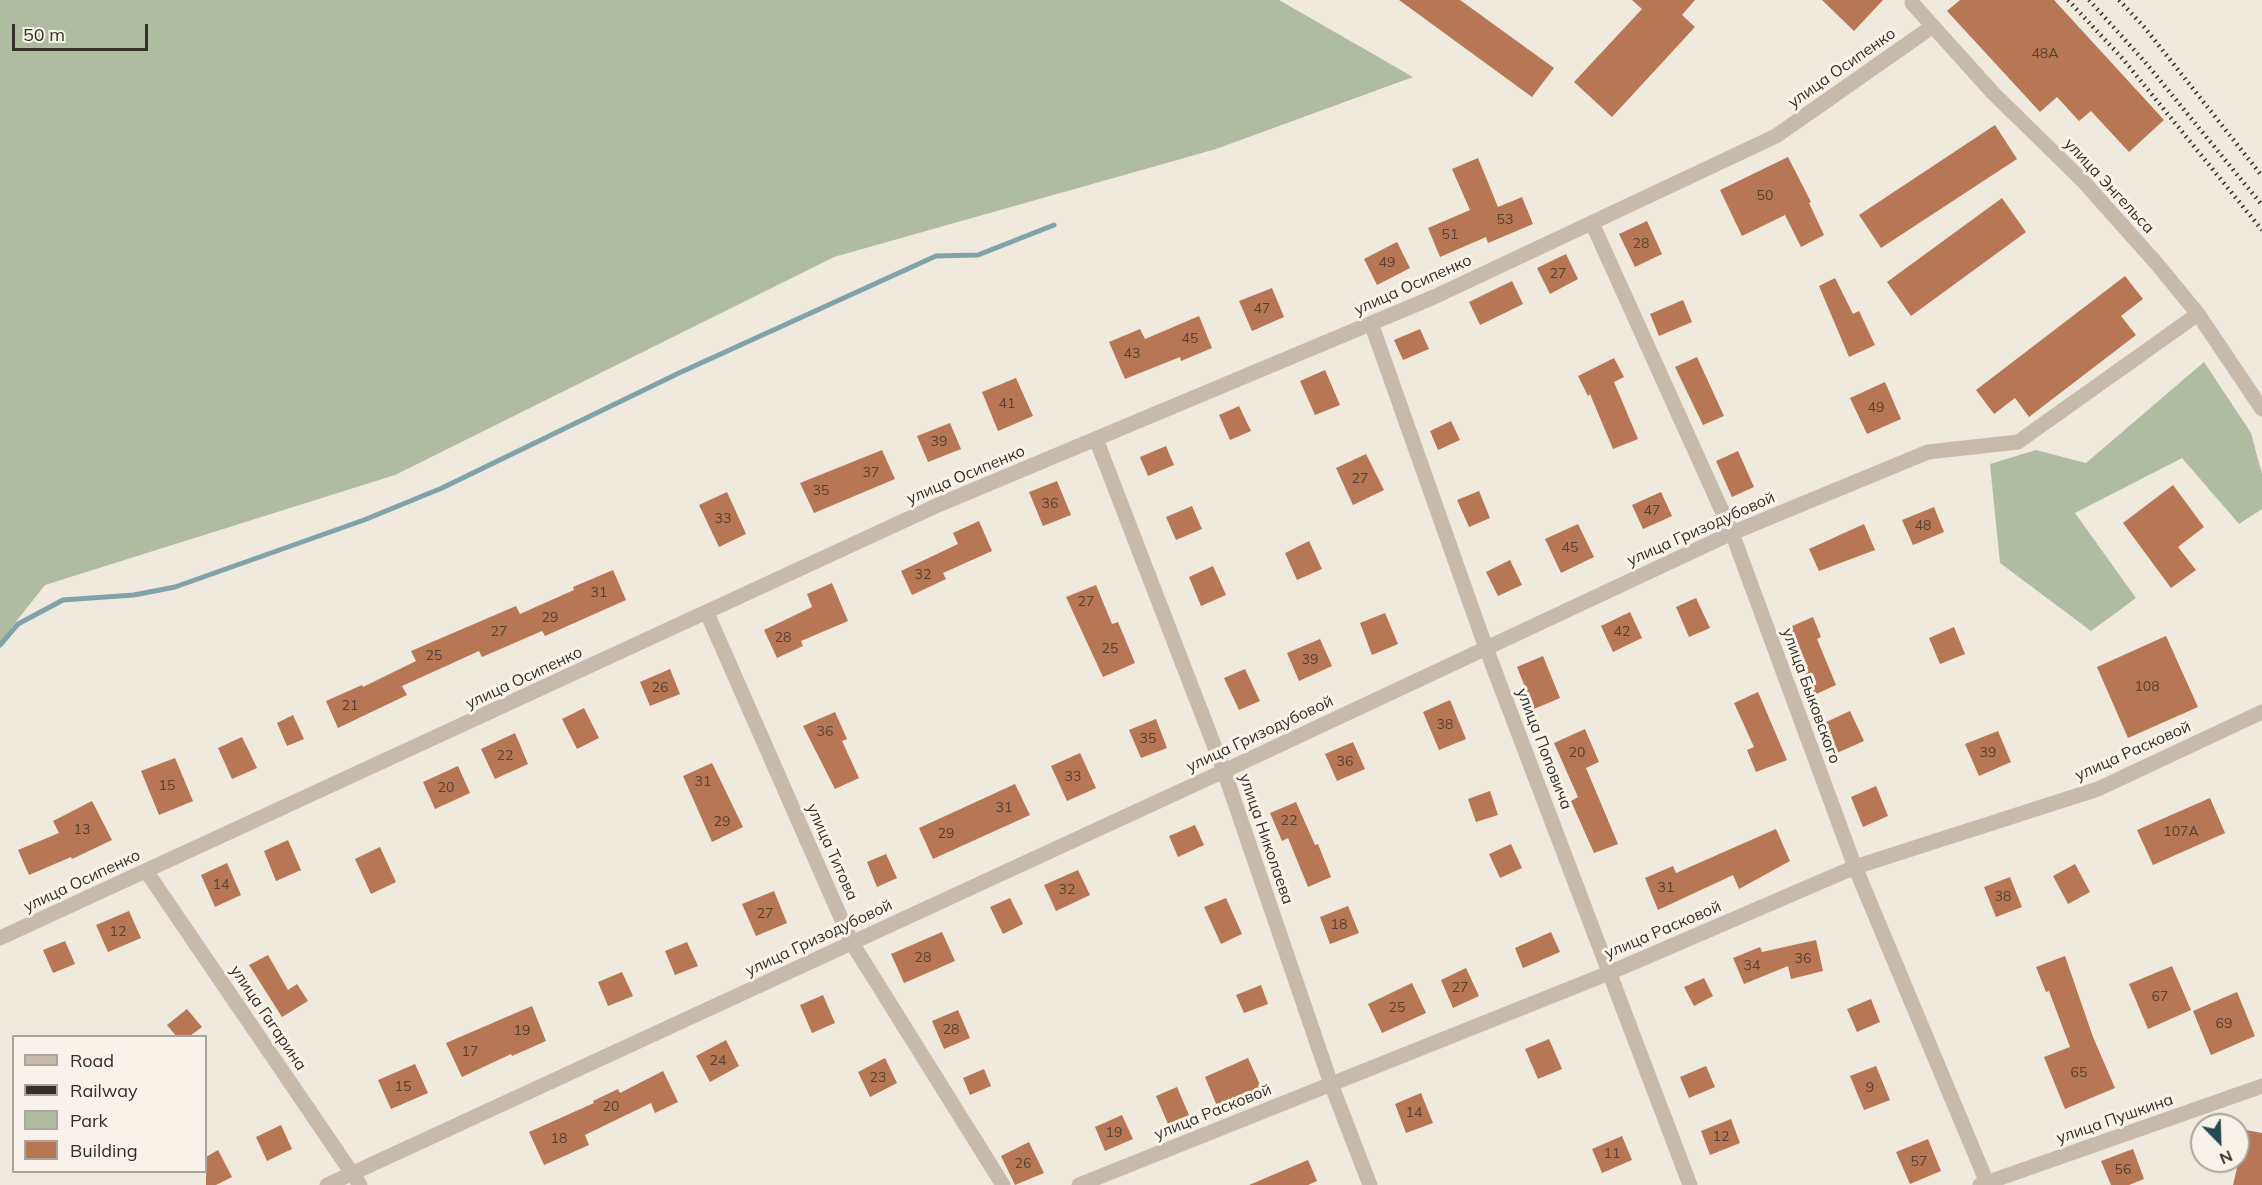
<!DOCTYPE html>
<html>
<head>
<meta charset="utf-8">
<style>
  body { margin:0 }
  #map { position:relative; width:2262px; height:1185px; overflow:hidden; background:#efe9de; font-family:Mulish,sans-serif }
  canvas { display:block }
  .legend { position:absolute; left:12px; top:1035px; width:195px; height:138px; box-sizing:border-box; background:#f7f3ea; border:2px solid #a9a49d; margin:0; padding:8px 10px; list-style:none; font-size:18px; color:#352e29 }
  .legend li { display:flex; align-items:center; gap:12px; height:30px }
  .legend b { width:30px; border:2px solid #a9a49d }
  .north { position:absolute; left:2190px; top:1113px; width:60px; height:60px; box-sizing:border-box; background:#f7f3ea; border:2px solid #a9a49d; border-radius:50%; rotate:157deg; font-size:16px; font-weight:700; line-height:24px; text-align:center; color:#352e29 }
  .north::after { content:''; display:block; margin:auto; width:21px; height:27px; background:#244951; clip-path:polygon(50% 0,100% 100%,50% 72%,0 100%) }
  .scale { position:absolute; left:12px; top:24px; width:136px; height:27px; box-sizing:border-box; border:3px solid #352e29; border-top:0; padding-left:8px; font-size:18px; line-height:21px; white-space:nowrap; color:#352e29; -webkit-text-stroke:4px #f7f3ea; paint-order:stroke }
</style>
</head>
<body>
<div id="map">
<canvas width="2262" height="1185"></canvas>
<ul class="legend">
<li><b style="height:8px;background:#c6baab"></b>Road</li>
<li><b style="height:8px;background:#352e29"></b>Railway</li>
<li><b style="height:16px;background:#b0bca0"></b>Park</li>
<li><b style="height:16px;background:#b77754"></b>Building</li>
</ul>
<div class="north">N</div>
<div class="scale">50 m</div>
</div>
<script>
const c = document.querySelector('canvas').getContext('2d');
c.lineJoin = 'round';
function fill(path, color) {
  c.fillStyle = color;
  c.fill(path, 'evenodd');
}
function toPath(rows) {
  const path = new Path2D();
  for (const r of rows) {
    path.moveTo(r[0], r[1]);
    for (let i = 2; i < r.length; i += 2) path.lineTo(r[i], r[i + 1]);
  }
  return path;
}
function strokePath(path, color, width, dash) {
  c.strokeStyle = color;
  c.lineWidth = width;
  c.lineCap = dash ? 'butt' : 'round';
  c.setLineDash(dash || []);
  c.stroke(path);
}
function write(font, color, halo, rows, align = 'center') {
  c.font = font + ' Mulish,sans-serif';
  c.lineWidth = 6;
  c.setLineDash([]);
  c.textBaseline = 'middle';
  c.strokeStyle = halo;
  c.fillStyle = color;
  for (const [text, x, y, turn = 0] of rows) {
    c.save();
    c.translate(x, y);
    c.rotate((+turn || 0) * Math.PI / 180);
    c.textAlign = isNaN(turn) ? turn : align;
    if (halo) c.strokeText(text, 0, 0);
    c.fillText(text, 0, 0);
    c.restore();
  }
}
const green = toPath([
  [0,0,1279,0,1413,77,1216,149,834,257,395,475,45,585,0,642],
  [2204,362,2251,433,2262,474,2262,509,2239,524,2182,458,2075,513,2136,598,2091,631,2000,563,1990,464,2036,450,2086,463]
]);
const stream = toPath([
  [0,645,18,624,63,600,134,595,175,587,364,520,442,488,679,373,936,256,978,255,1054,225]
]);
const building = toPath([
  [1399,0,1460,0,1554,68,1532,97],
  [1632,0,1695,0,1682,15,1695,27,1612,117,1574,82,1642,9],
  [1822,0,1883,0,1854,31],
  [1960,0,2054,0,2164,120,2129,152,2091,111,2079,121,2057,97,2040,112,1947,11],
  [1995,125,2017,159,1881,248,1859,215],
  [1788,157,1811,202,1809,203,1824,235,1801,247,1785,215,1742,236,1720,190],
  [1478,158,1498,207,1522,197,1533,224,1488,243,1486,237,1440,257,1428,228,1470,210,1452,169],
  [2002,198,2026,232,1911,316,1887,282],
  [1647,221,1662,254,1635,267,1619,234],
  [1397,242,1410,268,1377,285,1364,259],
  [1566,254,1578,279,1550,294,1537,268],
  [2125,276,2143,299,2121,316,2136,335,2029,417,2015,398,1994,414,1976,390],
  [1835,278,1853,314,1859,311,1875,345,1849,357,1819,286],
  [1512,281,1523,304,1480,325,1469,302],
  [1272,288,1284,317,1252,331,1239,301],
  [1683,300,1692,322,1659,336,1650,314],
  [1199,316,1212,348,1181,361,1180,357,1125,379,1109,342,1140,329,1145,339],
  [1420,329,1429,349,1403,360,1394,340],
  [1697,357,1724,416,1703,425,1675,367],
  [1614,358,1624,377,1614,382,1638,439,1613,449,1590,394,1588,396,1578,376],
  [1325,370,1340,405,1315,415,1300,381],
  [1016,378,1033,416,998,431,982,392],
  [1885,382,1901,419,1867,434,1850,398],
  [1239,406,1251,431,1230,440,1219,415],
  [1451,421,1460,440,1438,450,1430,431],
  [950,423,961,449,928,462,917,436],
  [1166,446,1174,465,1148,476,1140,457],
  [882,450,895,479,814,513,800,483],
  [1738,451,1754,487,1732,497,1716,461],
  [1366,454,1384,490,1353,505,1336,468],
  [1057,481,1071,515,1043,526,1029,492],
  [2173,485,2204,527,2178,547,2196,570,2171,588,2123,523],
  [1479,491,1490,518,1469,527,1457,500],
  [727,492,746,534,719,547,699,505],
  [1661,492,1672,516,1643,529,1632,505],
  [1192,506,1202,529,1176,540,1166,517],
  [1934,507,1944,532,1913,545,1902,520],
  [979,521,992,551,943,573,946,579,912,595,901,571,958,544,953,533],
  [1578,524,1594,557,1561,573,1545,539],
  [1864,524,1875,550,1819,571,1809,549],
  [1309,541,1322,569,1297,580,1285,553],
  [1510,560,1522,585,1498,596,1486,572],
  [1213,566,1226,595,1201,606,1189,577],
  [613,570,626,600,545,636,542,631,482,657,479,651,402,686,407,695,338,728,326,701,362,685,363,687,416,661,411,651,516,606,520,614,574,590,573,587],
  [832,583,848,621,801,641,803,646,777,658,764,630,812,607,807,594],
  [1096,585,1112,624,1118,622,1135,663,1103,677,1066,597],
  [1696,598,1710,628,1689,637,1676,607],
  [1630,612,1642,638,1613,652,1601,626],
  [1385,613,1398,644,1372,655,1360,623],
  [1813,617,1821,637,1817,639,1836,685,1814,695,1803,669,1808,667,1790,627],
  [1954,627,1965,654,1940,664,1929,638],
  [2166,636,2198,707,2128,738,2097,667],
  [1320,639,1332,666,1299,681,1287,653],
  [1543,656,1560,698,1534,709,1517,667],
  [670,669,680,694,650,706,640,682],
  [1245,669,1260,701,1239,710,1224,678],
  [1758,692,1787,760,1756,772,1747,750,1754,747,1734,703],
  [1450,700,1466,739,1439,750,1423,712],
  [584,708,599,738,577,749,562,719],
  [1850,711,1864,741,1837,753,1824,723],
  [835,712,847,739,842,741,859,778,835,789,803,726],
  [293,715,304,739,287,746,277,723],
  [1156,719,1167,748,1141,758,1129,730],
  [1585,729,1599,762,1586,768,1618,844,1594,853,1571,801,1578,797,1554,743],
  [1998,731,2011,762,1979,776,1965,744],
  [515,733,528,764,495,779,481,749],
  [242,737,257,768,232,779,218,748],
  [1353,742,1365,769,1337,781,1325,754],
  [1080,753,1096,788,1067,801,1051,766],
  [175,758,193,801,159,815,141,771],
  [712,763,743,827,712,842,683,776],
  [458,766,470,793,435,809,423,782],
  [1015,784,1030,815,933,859,919,828],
  [1876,786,1888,816,1863,827,1851,797],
  [1490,791,1498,815,1476,822,1468,799],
  [2210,798,2225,833,2153,865,2137,830],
  [92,801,112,840,72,859,71,857,29,875,18,850,59,833,53,821],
  [1296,802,1315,845,1318,844,1331,877,1308,887,1288,838,1282,841,1270,813],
  [1195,825,1204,845,1178,857,1169,836],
  [1776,829,1790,861,1739,889,1733,875,1658,910,1645,878,1673,866,1676,873],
  [288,840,301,870,276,881,264,851],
  [1511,844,1522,868,1500,878,1489,854],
  [380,847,396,882,371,894,355,859],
  [886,854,897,878,877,887,867,862],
  [227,863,241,895,215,907,201,875],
  [2075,864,2090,892,2068,904,2053,876],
  [1078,870,1090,895,1056,911,1044,885],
  [2010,877,2022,907,1996,917,1984,887],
  [774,891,787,923,756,936,742,904],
  [1010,898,1023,924,1003,934,990,907],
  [1226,898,1242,934,1221,944,1204,907],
  [1348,906,1359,933,1330,944,1320,917],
  [129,911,141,938,108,952,96,925],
  [942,932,955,961,904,983,891,954],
  [1551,932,1560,952,1523,968,1515,948],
  [1816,940,1823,971,1791,979,1788,966,1744,984,1733,958,1760,947,1762,952],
  [65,941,75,964,53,973,43,950],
  [687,942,698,966,675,975,665,951],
  [268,955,288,990,297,984,308,1001,282,1017,249,965],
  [2065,956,2093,1037,2115,1088,2065,1109,2044,1057,2070,1047,2049,991,2046,992,2036,967],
  [2172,966,2191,1010,2148,1029,2129,984],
  [1466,968,1479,996,1453,1008,1441,980],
  [622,972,633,996,608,1006,598,982],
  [1704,978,1713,996,1694,1006,1684,987],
  [1412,983,1426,1013,1382,1033,1368,1004],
  [1261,985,1268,1004,1244,1013,1236,995],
  [2237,992,2255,1036,2211,1055,2193,1011],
  [823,995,835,1023,812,1033,800,1005],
  [1871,999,1880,1022,1857,1032,1847,1009],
  [532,1006,546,1041,512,1056,511,1054,462,1077,446,1043],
  [187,1009,202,1027,190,1036,176,1036,167,1025],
  [958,1010,970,1038,944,1049,932,1021],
  [1549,1039,1562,1069,1538,1079,1525,1049],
  [726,1040,739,1066,710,1082,696,1056],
  [885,1058,897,1083,870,1097,858,1072],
  [1248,1058,1261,1087,1217,1106,1205,1077],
  [415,1064,428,1093,391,1109,378,1080],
  [1706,1066,1715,1087,1689,1098,1680,1077],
  [1876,1066,1890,1100,1864,1110,1850,1076],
  [984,1069,991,1086,970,1095,963,1078],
  [663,1071,678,1102,655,1113,651,1103,585,1135,589,1145,544,1165,529,1132,594,1103,593,1101,618,1089,620,1093],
  [1177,1087,1189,1115,1168,1124,1156,1096],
  [1421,1093,1433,1123,1406,1133,1395,1104],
  [1122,1115,1133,1139,1105,1151,1095,1127],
  [1731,1119,1740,1143,1710,1155,1701,1131],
  [281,1125,292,1149,267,1161,256,1137],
  [2246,1130,2262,1133,2262,1185,2233,1185],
  [1622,1136,1632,1160,1602,1173,1592,1149],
  [1928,1139,1941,1171,1910,1184,1896,1152],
  [1029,1142,1044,1173,1015,1185,1001,1156],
  [2133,1149,2144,1179,2129,1185,2111,1185,2101,1161],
  [218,1150,232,1177,216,1185,206,1185,206,1157],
  [1308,1160,1317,1181,1308,1185,1249,1185]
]);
const street = toPath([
  [1912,3,1993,93,2083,181,2157,264,2198,314,2262,409],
  [1592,223,1732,533,1855,867,1988,1185],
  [1371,323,1486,648,1690,1185],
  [1096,439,1224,771,1331,1084,1370,1185],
  [707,613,852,943,1003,1185],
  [146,871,360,1185],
  [0,938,938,505,1434,297,1776,136,1933,26],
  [327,1185,1224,771,1732,533,1928,452,2018,442,2198,314],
  [1079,1185,1609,973,1855,867,2098,789,2262,712],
  [1980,1185,2262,1086]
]);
const rail = toPath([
  [2068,0,2123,59,2262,230],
  [2089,0,2145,62,2262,205],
  [2119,0,2145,28,2262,176]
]);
const numberNames = [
  ["48А",2045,54],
  ["50",1765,196],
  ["53",1505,220],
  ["51",1450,235],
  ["28",1641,244],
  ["49",1387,263],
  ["27",1558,274],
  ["47",1262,309],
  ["45",1190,339],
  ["43",1132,354],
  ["41",1007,404],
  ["49",1876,408],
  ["39",939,442],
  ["37",871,473],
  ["27",1360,479],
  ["35",821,491],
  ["36",1050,504],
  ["47",1652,511],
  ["33",723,519],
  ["48",1923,526],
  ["45",1570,548],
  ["32",923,575],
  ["31",599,593],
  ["27",1086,602],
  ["29",550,618],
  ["27",499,632],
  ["42",1622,632],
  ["28",783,638],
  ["25",1110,649],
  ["25",434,656],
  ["39",1310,660],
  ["108",2147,687],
  ["26",660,688],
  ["21",350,706],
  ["38",1445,725],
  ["36",825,732],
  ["35",1148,739],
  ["20",1577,753],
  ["39",1988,753],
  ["22",505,756],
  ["36",1345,762],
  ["33",1073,777],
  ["31",703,782],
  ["15",167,786],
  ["20",446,788],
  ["31",1004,808],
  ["22",1289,821],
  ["29",722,822],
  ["13",82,830],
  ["107А",2181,832],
  ["29",946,834],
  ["14",221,885],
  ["31",1666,888],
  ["32",1067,890],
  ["38",2003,897],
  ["27",765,914],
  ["18",1339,925],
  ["12",118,932],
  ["28",923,958],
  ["36",1803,959],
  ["34",1752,966],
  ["27",1460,988],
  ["67",2160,997],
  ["25",1397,1008],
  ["69",2224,1024],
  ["28",951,1030],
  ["19",522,1031],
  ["17",470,1052],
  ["24",718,1061],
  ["65",2079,1073],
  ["23",878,1078],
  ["15",403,1087],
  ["9",1870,1088],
  ["20",611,1107],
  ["14",1414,1113],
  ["19",1114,1133],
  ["12",1721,1137],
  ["18",559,1139],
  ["11",1612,1154],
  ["57",1919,1162],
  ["26",1023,1164],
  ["56",2123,1170]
];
const streetNames = [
  ["улица Осипенко",1842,68,-35],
  ["улица Энгельса",2109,186,47],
  ["улица Осипенко",1413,285,-24],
  ["улица Осипенко",966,475,-23],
  ["улица Гризодубовой",1701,529,-24],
  ["улица Осипенко",524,678,-25],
  ["улица Быковского",1811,696,70],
  ["улица Гризодубовой",1260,734,-25],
  ["улица Поповича",1544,749,69],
  ["улица Расковой",2133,751,-24],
  ["улица Николаева",1266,839,71],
  ["улица Титова",832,852,66],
  ["улица Осипенко",82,881,-25],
  ["улица Расковой",1663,930,-23],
  ["улица Гризодубовой",819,938,-25],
  ["улица Гагарина",268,1018,56],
  ["улица Расковой",1213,1112,-22],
  ["улица Пушкина",2115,1119,-19]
];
fill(green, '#b0bca0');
strokePath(stream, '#80a3a9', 5);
fill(building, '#b77754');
strokePath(street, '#c6baab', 15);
strokePath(rail, '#352e29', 4.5, [1.5, 4.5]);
write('14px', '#564034', null, numberNames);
write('16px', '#352e29', '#f7f3ea', streetNames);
</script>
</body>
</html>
